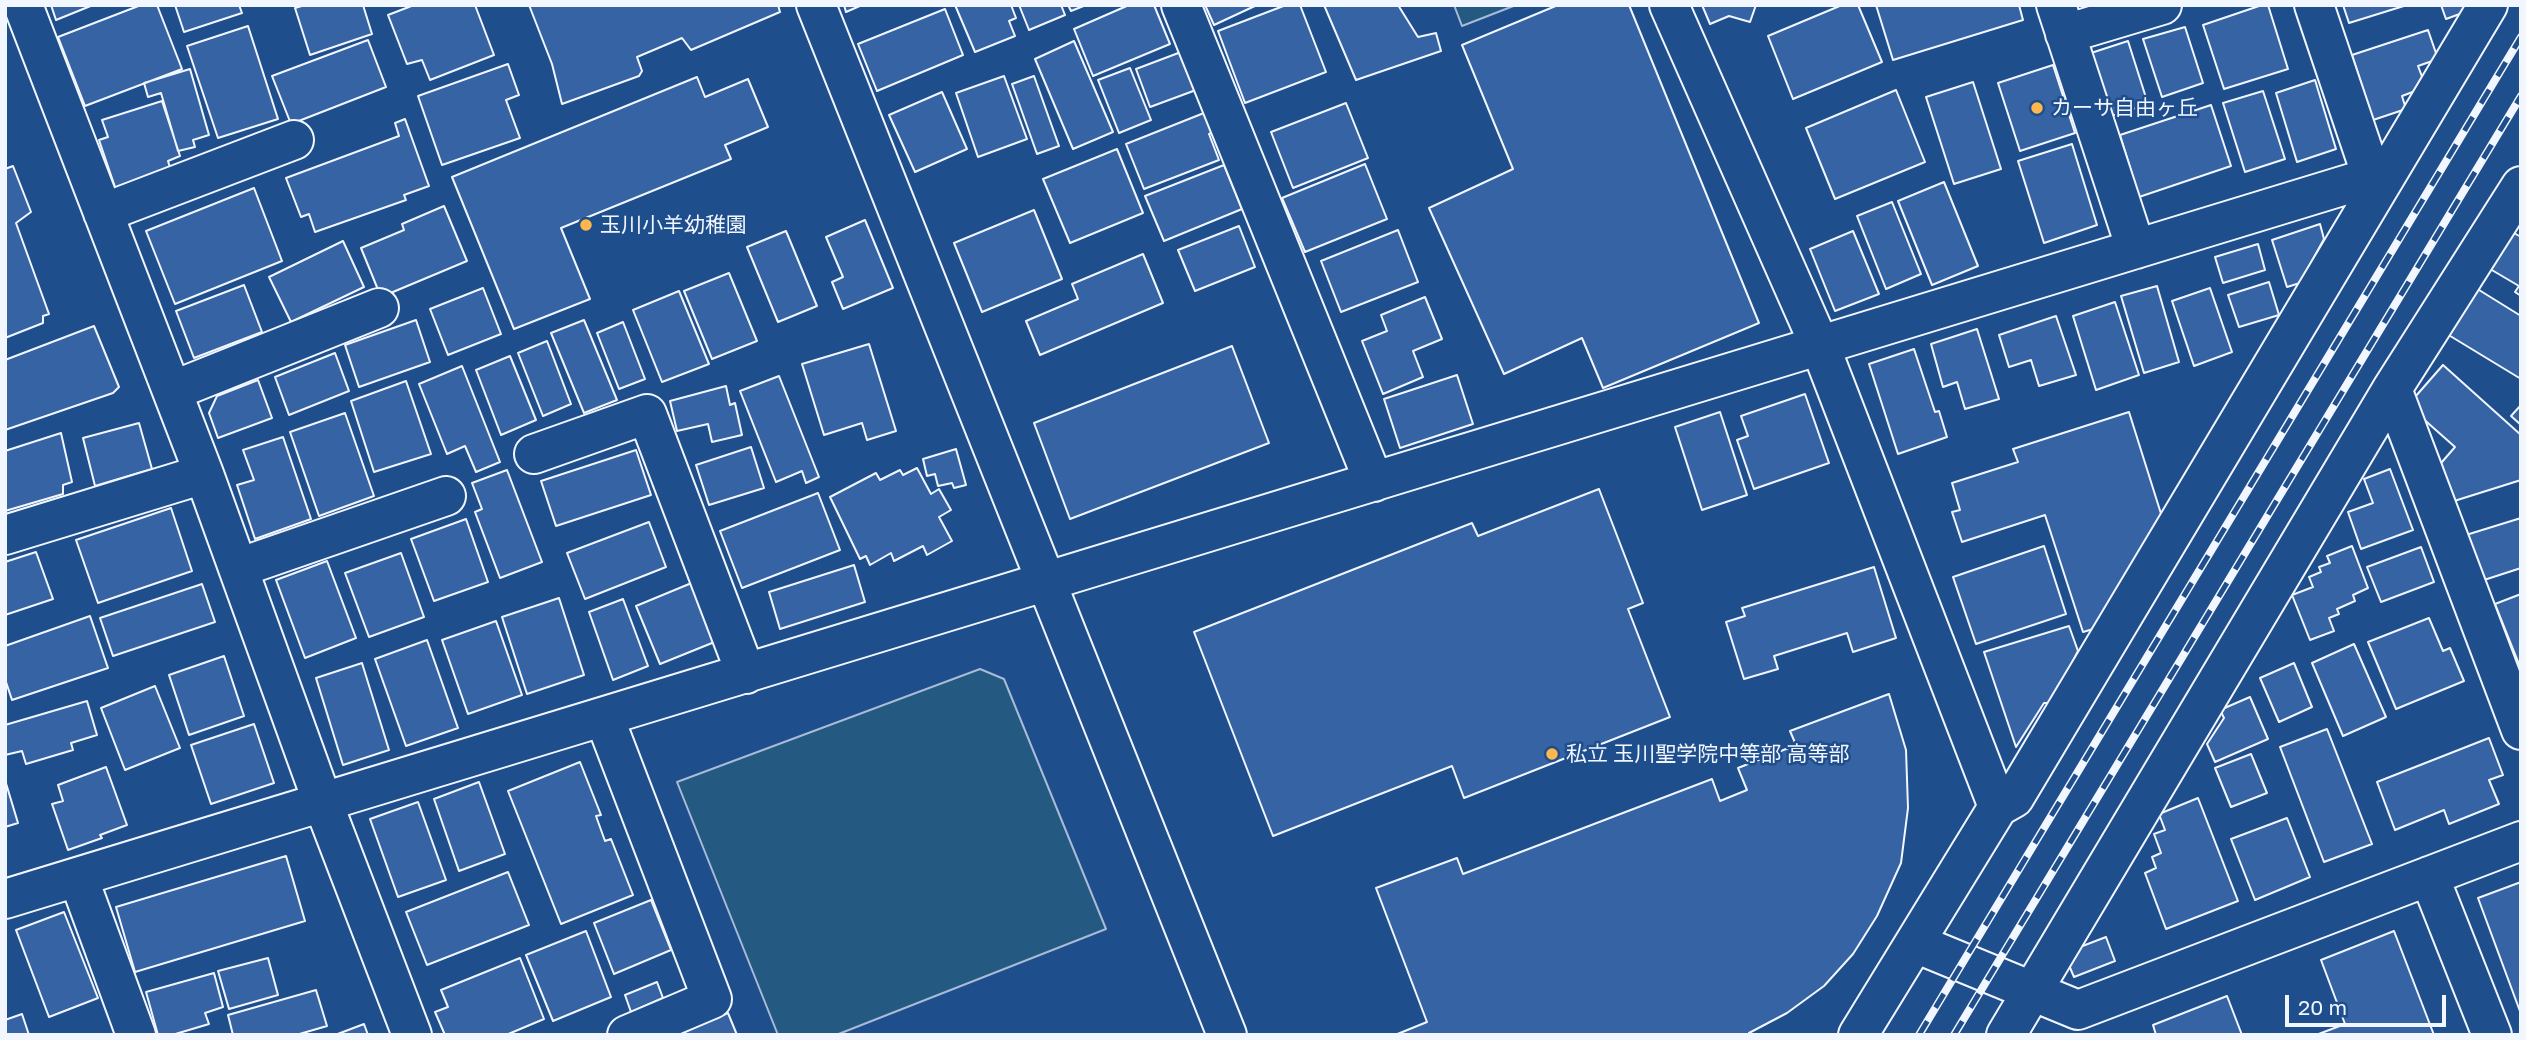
<!DOCTYPE html>
<html>
<head>
<meta charset="utf-8">
<style>
  body { margin:0 }
  #map { position:relative; width:2526px; height:1040px; overflow:hidden; background:#1f4e8c; font-family:"Golos Text",sans-serif }
  canvas { display:block }
  .frame { position:absolute; inset:0; border:7px solid #f2f6ff; pointer-events:none }
  .scale { position:absolute; left:2285px; top:995px; width:161px; height:32px; box-sizing:border-box; border:4px solid #f2f6ff; border-top:0; padding-left:9px; font-size:21px; line-height:24px; white-space:nowrap; color:#f2f6ff; -webkit-text-stroke:5px #1f4e8c; paint-order:stroke }
</style>
</head>
<body>
<div id="map">
<canvas width="2526" height="1040"></canvas>
<div class="frame"></div>
<div class="scale">20 m</div>
</div>
<script>
const c = document.querySelector('canvas').getContext('2d');
c.lineJoin = 'round';
function fill(path, color) {
  c.fillStyle = color;
  c.fill(path, 'evenodd');
}
function toPath(rows) {
  const path = new Path2D();
  for (const r of rows) {
    path.moveTo(r[0], r[1]);
    for (let i = 2; i < r.length; i += 2) path.lineTo(r[i], r[i + 1]);
  }
  return path;
}
function strokePath(path, color, width, dash) {
  c.strokeStyle = color;
  c.lineWidth = width;
  c.lineCap = dash ? 'butt' : 'round';
  c.setLineDash(dash || []);
  c.stroke(path);
}
function write(font, color, halo, rows, align = 'center') {
  c.font = font + ' "Golos Text","Noto Sans JP",sans-serif';
  c.lineWidth = 5;
  c.setLineDash([]);
  c.textBaseline = 'middle';
  c.strokeStyle = halo;
  c.fillStyle = color;
  for (const [text, x, y, turn = 0] of rows) {
    c.save();
    c.translate(x, y);
    c.rotate((+turn || 0) * Math.PI / 180);
    c.textAlign = isNaN(turn) ? turn : align;
    if (halo) c.strokeText(text, 0, 0);
    c.fillText(text, 0, 0);
    c.restore();
  }
}
const green = toPath([
  [1454,5,1516,5,1462,26,1454,5],
  [980,669,1004,679,1106,929,836,1035,778,1035,677,782,980,669]
]);
const building = toPath([
  [51,5,93,5,56,20,51,5],
  [141,5,157,5,182,69,85,106,58,37,141,5],
  [175,5,239,5,242,13,184,32,175,5],
  [305,5,363,5,372,34,310,55,295,8,305,5],
  [414,5,475,5,494,55,430,80,422,60,407,64,388,15,414,5],
  [529,5,778,5,780,12,691,50,682,38,637,57,642,71,639,76,562,104,552,64,529,5],
  [844,5,862,5,846,12,844,5],
  [955,5,1011,5,1016,18,1009,21,1015,36,975,52,955,5],
  [1019,5,1061,5,1065,15,1029,30,1019,5],
  [1068,5,1086,5,1071,11,1068,5],
  [1129,5,1154,5,1170,44,1093,76,1074,29,1129,5],
  [1205,5,1257,5,1214,25,1205,5],
  [1286,5,1300,5,1326,72,1245,103,1218,31,1286,5],
  [1324,5,1398,5,1418,37,1436,33,1441,51,1356,80,1324,5],
  [1558,5,1629,5,1759,323,1603,388,1582,338,1504,374,1429,208,1513,169,1462,45,1558,5],
  [1702,5,1756,5,1750,22,1729,16,1710,24,1702,5],
  [1842,5,1858,5,1882,62,1793,99,1768,36,1842,5],
  [1876,5,2019,5,2023,20,1893,60,1876,5],
  [2262,5,2268,5,2288,69,2224,89,2203,25,2262,5],
  [2343,5,2407,5,2349,23,2343,5],
  [2441,5,2471,5,2468,11,2446,19,2441,5],
  [945,9,963,55,877,91,858,44,945,9],
  [248,26,278,119,218,138,187,46,248,26],
  [2185,27,2203,83,2162,97,2143,39,2185,27],
  [2428,30,2438,59,2418,66,2426,87,2402,96,2406,109,2373,120,2352,55,2428,30],
  [368,40,386,87,291,124,272,76,368,40],
  [1074,41,1113,132,1073,149,1035,59,1074,41],
  [2128,41,2148,104,2112,116,2091,53,2128,41],
  [1181,52,1196,90,1150,107,1136,69,1181,52],
  [508,64,519,95,506,100,520,138,442,165,418,96,508,64],
  [2053,65,2075,133,2020,151,1998,83,2053,65],
  [1130,68,1151,120,1119,133,1098,80,1130,68],
  [190,69,209,135,193,140,195,147,178,151,161,93,148,97,144,83,190,69],
  [1004,76,1027,139,978,157,956,93,1004,76],
  [1034,76,1059,146,1037,154,1012,84,1034,76],
  [697,77,705,97,748,79,768,127,725,145,731,159,561,228,590,299,514,329,452,177,697,77],
  [2315,80,2336,149,2297,162,2276,93,2315,80],
  [1973,82,2001,169,1954,184,1926,97,1973,82],
  [1896,90,1925,162,1835,199,1806,128,1896,90],
  [2263,91,2285,159,2245,172,2223,103,2263,91],
  [942,92,967,149,915,172,889,115,942,92],
  [162,101,180,156,168,161,171,171,116,190,99,140,108,137,102,120,162,101],
  [1346,103,1368,158,1293,188,1271,132,1346,103],
  [2211,105,2231,166,2139,197,2120,135,2211,105],
  [1209,111,1216,131,1209,134,1219,160,1144,189,1126,144,1209,111],
  [405,119,429,186,404,195,406,200,315,232,309,214,301,217,286,178,399,136,395,123,405,119],
  [2072,144,2097,225,2044,243,2018,161,2072,144],
  [1117,149,1143,213,1070,243,1043,179,1117,149],
  [1365,164,1387,219,1305,252,1282,198,1365,164],
  [1224,165,1242,209,1164,241,1145,196,1224,165],
  [13,166,31,212,16,223,49,314,43,316,43,323,5,338,5,169,13,166],
  [1944,182,1978,266,1932,285,1898,201,1944,182],
  [254,188,282,261,175,304,146,231,254,188],
  [1892,202,1921,274,1886,289,1857,216,1892,202],
  [444,206,467,261,381,297,361,248,404,230,402,224,444,206],
  [1034,210,1062,279,982,312,954,243,1034,210],
  [865,220,893,288,843,309,832,282,843,277,826,237,865,220],
  [2320,224,2324,239,2300,283,2287,287,2272,240,2320,224],
  [1239,226,1255,267,1195,291,1178,250,1239,226],
  [2507,229,2521,237,2521,296,2515,292,2519,286,2485,266,2507,229],
  [1398,230,1418,282,1341,312,1321,261,1398,230],
  [786,231,817,306,778,322,747,247,786,231],
  [1853,231,1879,294,1835,311,1810,249,1853,231],
  [343,241,364,287,291,322,269,277,343,241],
  [2258,244,2265,270,2223,283,2215,257,2258,244],
  [1143,254,1163,303,1040,355,1026,321,1078,299,1072,284,1143,254],
  [729,273,757,341,712,359,684,291,729,273],
  [2269,282,2279,315,2239,327,2228,295,2269,282],
  [244,285,262,332,194,358,176,311,244,285],
  [2471,285,2521,316,2521,379,2442,331,2471,285],
  [2157,286,2179,362,2144,373,2121,296,2157,286],
  [483,288,501,334,448,355,430,309,483,288],
  [2210,288,2232,352,2194,366,2172,301,2210,288],
  [679,291,709,364,662,382,633,310,679,291],
  [1425,297,1442,339,1413,351,1423,377,1383,394,1362,341,1387,331,1381,315,1425,297],
  [2115,302,2139,375,2096,390,2073,316,2115,302],
  [2056,316,2076,375,2039,386,2031,360,2009,367,1999,335,2056,316],
  [416,320,430,362,359,387,345,345,416,320],
  [584,320,617,400,584,413,551,333,584,320],
  [623,322,645,379,619,389,597,333,623,322],
  [94,326,119,387,113,393,5,430,5,360,94,326],
  [1977,329,1999,399,1965,409,1957,382,1943,387,1931,344,1977,329],
  [547,341,571,404,543,416,518,353,547,341],
  [869,344,896,431,867,440,862,423,824,435,802,364,869,344],
  [1232,346,1269,443,1070,519,1034,423,1232,346],
  [1914,349,1935,412,1939,411,1947,437,1898,454,1869,364,1914,349],
  [335,353,349,391,289,415,275,377,335,353],
  [510,356,536,420,501,435,476,370,510,356],
  [2443,365,2521,435,2521,480,2451,502,2435,470,2455,447,2420,416,2415,397,2443,365],
  [462,366,500,462,476,472,465,446,447,454,419,384,462,366],
  [1457,375,1473,424,1400,448,1384,399,1457,375],
  [779,376,819,477,806,483,802,471,776,482,740,391,779,376],
  [258,380,272,418,218,438,209,413,217,396,258,380],
  [406,381,431,454,374,472,351,401,406,381],
  [726,386,730,405,735,403,742,435,712,442,708,424,677,431,670,401,726,386],
  [1805,394,1829,463,1754,489,1737,440,1748,436,1741,416,1805,394],
  [2521,405,2521,425,2511,416,2521,405],
  [1720,412,1747,495,1702,510,1675,427,1720,412],
  [2129,412,2163,520,2100,627,2083,632,2045,515,1962,542,1952,512,1960,510,1952,483,2018,462,2013,449,2129,412],
  [345,413,374,496,319,516,290,432,345,413],
  [139,423,152,469,95,486,83,438,139,423],
  [61,433,72,482,63,485,63,494,5,511,5,451,61,433],
  [283,437,311,519,255,539,237,485,254,480,243,450,283,437],
  [751,447,764,488,709,505,696,465,751,447],
  [956,449,966,485,954,488,952,483,938,486,935,474,927,476,923,459,956,449],
  [636,450,651,495,556,526,541,481,636,450],
  [917,468,931,494,939,489,951,510,939,517,952,541,927,555,923,546,894,561,891,553,870,565,866,556,860,559,830,497,876,473,880,480,900,470,903,475,917,468],
  [2390,469,2413,530,2361,549,2348,512,2373,503,2364,479,2390,469],
  [507,470,542,562,500,578,475,512,482,509,472,483,507,470],
  [1599,489,1643,603,1628,609,1670,717,1464,798,1452,766,1273,836,1194,632,1472,523,1478,536,1599,489],
  [818,493,840,550,742,588,720,531,818,493],
  [171,508,192,571,98,603,76,540,171,508],
  [2521,518,2521,568,2481,581,2466,535,2521,518],
  [466,519,488,582,434,601,411,539,466,519],
  [649,522,666,567,585,599,567,553,649,522],
  [2044,546,2066,614,1976,644,1953,577,2044,546],
  [2352,546,2368,588,2353,595,2355,601,2337,609,2339,614,2329,618,2334,631,2310,640,2292,595,2313,587,2309,577,2321,572,2319,567,2330,563,2327,556,2352,546],
  [2421,547,2434,582,2381,602,2367,567,2421,547],
  [36,552,53,599,5,615,5,562,36,552],
  [401,553,424,617,369,637,345,573,401,553],
  [327,561,356,638,305,658,276,580,327,561],
  [854,565,865,602,780,629,769,592,854,565],
  [1874,567,1896,638,1853,652,1847,633,1774,656,1778,669,1744,679,1726,622,1745,616,1742,608,1874,567],
  [694,582,717,641,660,664,636,606,694,582],
  [202,584,215,622,113,656,100,618,202,584],
  [2521,594,2521,669,2495,604,2521,594],
  [559,598,584,675,527,694,502,617,559,598],
  [623,599,648,666,613,680,589,612,623,599],
  [90,616,108,668,12,700,5,679,5,646,90,616],
  [2429,618,2443,651,2450,648,2464,681,2396,709,2368,642,2429,618],
  [496,621,522,695,468,714,442,640,496,621],
  [2069,626,2078,651,2052,703,2044,703,2016,747,1984,652,2069,626],
  [427,640,458,728,406,746,375,659,427,640],
  [2354,644,2386,717,2343,736,2312,663,2354,644],
  [224,656,244,716,189,735,169,675,224,656],
  [362,663,389,750,343,765,316,678,362,663],
  [2294,663,2312,707,2279,722,2260,678,2294,663],
  [155,686,180,748,125,770,101,708,155,686],
  [1889,694,1906,750,1908,808,1901,863,1877,916,1853,954,1824,986,1787,1013,1749,1033,1750,1035,1395,1035,1427,1022,1376,888,1457,858,1463,874,1712,779,1720,801,1747,790,1738,768,1796,745,1790,731,1889,694],
  [2250,697,2268,739,2215,762,2207,744,2224,718,2220,710,2250,697],
  [87,701,97,735,71,743,73,750,26,764,22,751,5,755,5,725,87,701],
  [254,724,274,783,211,804,191,745,254,724],
  [2327,729,2372,844,2324,862,2280,747,2327,729],
  [2489,738,2503,775,2489,780,2499,804,2449,824,2444,810,2395,830,2377,782,2489,738],
  [2251,754,2267,793,2231,807,2215,768,2251,754],
  [580,762,601,815,596,816,605,841,611,839,633,895,561,924,508,791,580,762],
  [106,767,127,825,100,835,102,838,68,850,52,804,63,801,58,785,106,767],
  [5,780,18,823,5,827,5,780],
  [479,782,505,854,459,871,434,799,479,782],
  [2198,798,2238,901,2166,929,2145,873,2156,868,2152,857,2161,853,2154,834,2165,830,2159,814,2198,798],
  [418,802,446,880,398,897,370,819,418,802],
  [2287,818,2310,877,2255,900,2231,839,2287,818],
  [286,856,305,921,135,972,116,907,286,856],
  [508,872,529,925,427,965,406,912,508,872],
  [2521,882,2521,1014,2478,898,2521,882],
  [651,900,671,950,614,974,594,923,651,900],
  [64,912,98,998,49,1017,16,930,64,912],
  [586,931,611,997,553,1021,526,955,586,931],
  [2394,931,2434,1035,2316,1035,2345,1024,2321,960,2394,931],
  [2106,937,2115,961,2074,977,2068,963,2080,947,2106,937],
  [268,958,278,995,229,1009,218,971,268,958],
  [520,958,544,1019,506,1035,445,1035,435,1012,448,1007,441,990,520,958],
  [214,973,223,1007,205,1013,209,1024,172,1035,158,1035,146,992,214,973],
  [657,982,663,998,631,1012,625,995,657,982],
  [316,990,327,1026,296,1035,233,1035,228,1015,316,990],
  [2227,996,2242,1035,2156,1035,2153,1025,2227,996],
  [728,1013,737,1035,678,1035,677,1034,728,1013],
  [22,1014,29,1035,5,1035,5,1020,22,1014],
  [364,1024,368,1035,335,1035,364,1024]
]);
const minor = toPath([
  [23,5,204,474,323,803,412,1035],
  [816,5,1227,1035],
  [1181,5,1374,482],
  [1669,5,1820,346,1998,807],
  [2056,5,2136,249],
  [2314,5,2372,177],
  [2065,34,2162,5],
  [103,213,294,140],
  [2392,389,2521,730],
  [172,391,379,308],
  [534,454,647,414,746,674],
  [5,535,204,474],
  [238,568,446,496],
  [604,717,712,999,627,1035],
  [2429,876,2492,1035],
  [78,877,136,1035],
  [5,899,2388,172],
  [1915,943,2078,1010,2521,841],
  [1858,1035,1998,807,2014,798,2488,5],
  [2006,1035,2392,389,2521,186]
]);
const rail = toPath([
  [1919,1035,2521,37],
  [1954,1035,2521,96]
]);
const markers = [
  [2037,108,7,"#ffb74d"],
  [586,225,7,"#ffb74d"],
  [1552,754,7,"#ffb74d"]
];
const poiNames = [
  ["カーサ自由ヶ丘",2051,108],
  ["玉川小羊幼稚園",600,225],
  ["私立 玉川聖学院中等部 高等部",1566,754]
];
fill(green, '#245a82');
strokePath(green, '#a8bbd7', 2);
fill(building, '#3563a3');
strokePath(building, '#f2f6ff', 2);
strokePath(minor, '#f2f6ff', 42);
strokePath(minor, '#1f4e8c', 38);
strokePath(rail, '#f2f6ff', 8);
strokePath(rail, '#1f4e8c', 5, [16]);
for (const [x, y, r, color] of markers) {
  const dot = new Path2D();
  dot.arc(x, y, r, 0, 2 * Math.PI);
  c.fillStyle = color;
  c.fill(dot);
  strokePath(dot, '#1f4e8c', 2.5);
}
write('21px', '#f2f6ff', '#1f4e8c', poiNames, 'left');
</script>
</body>
</html>
